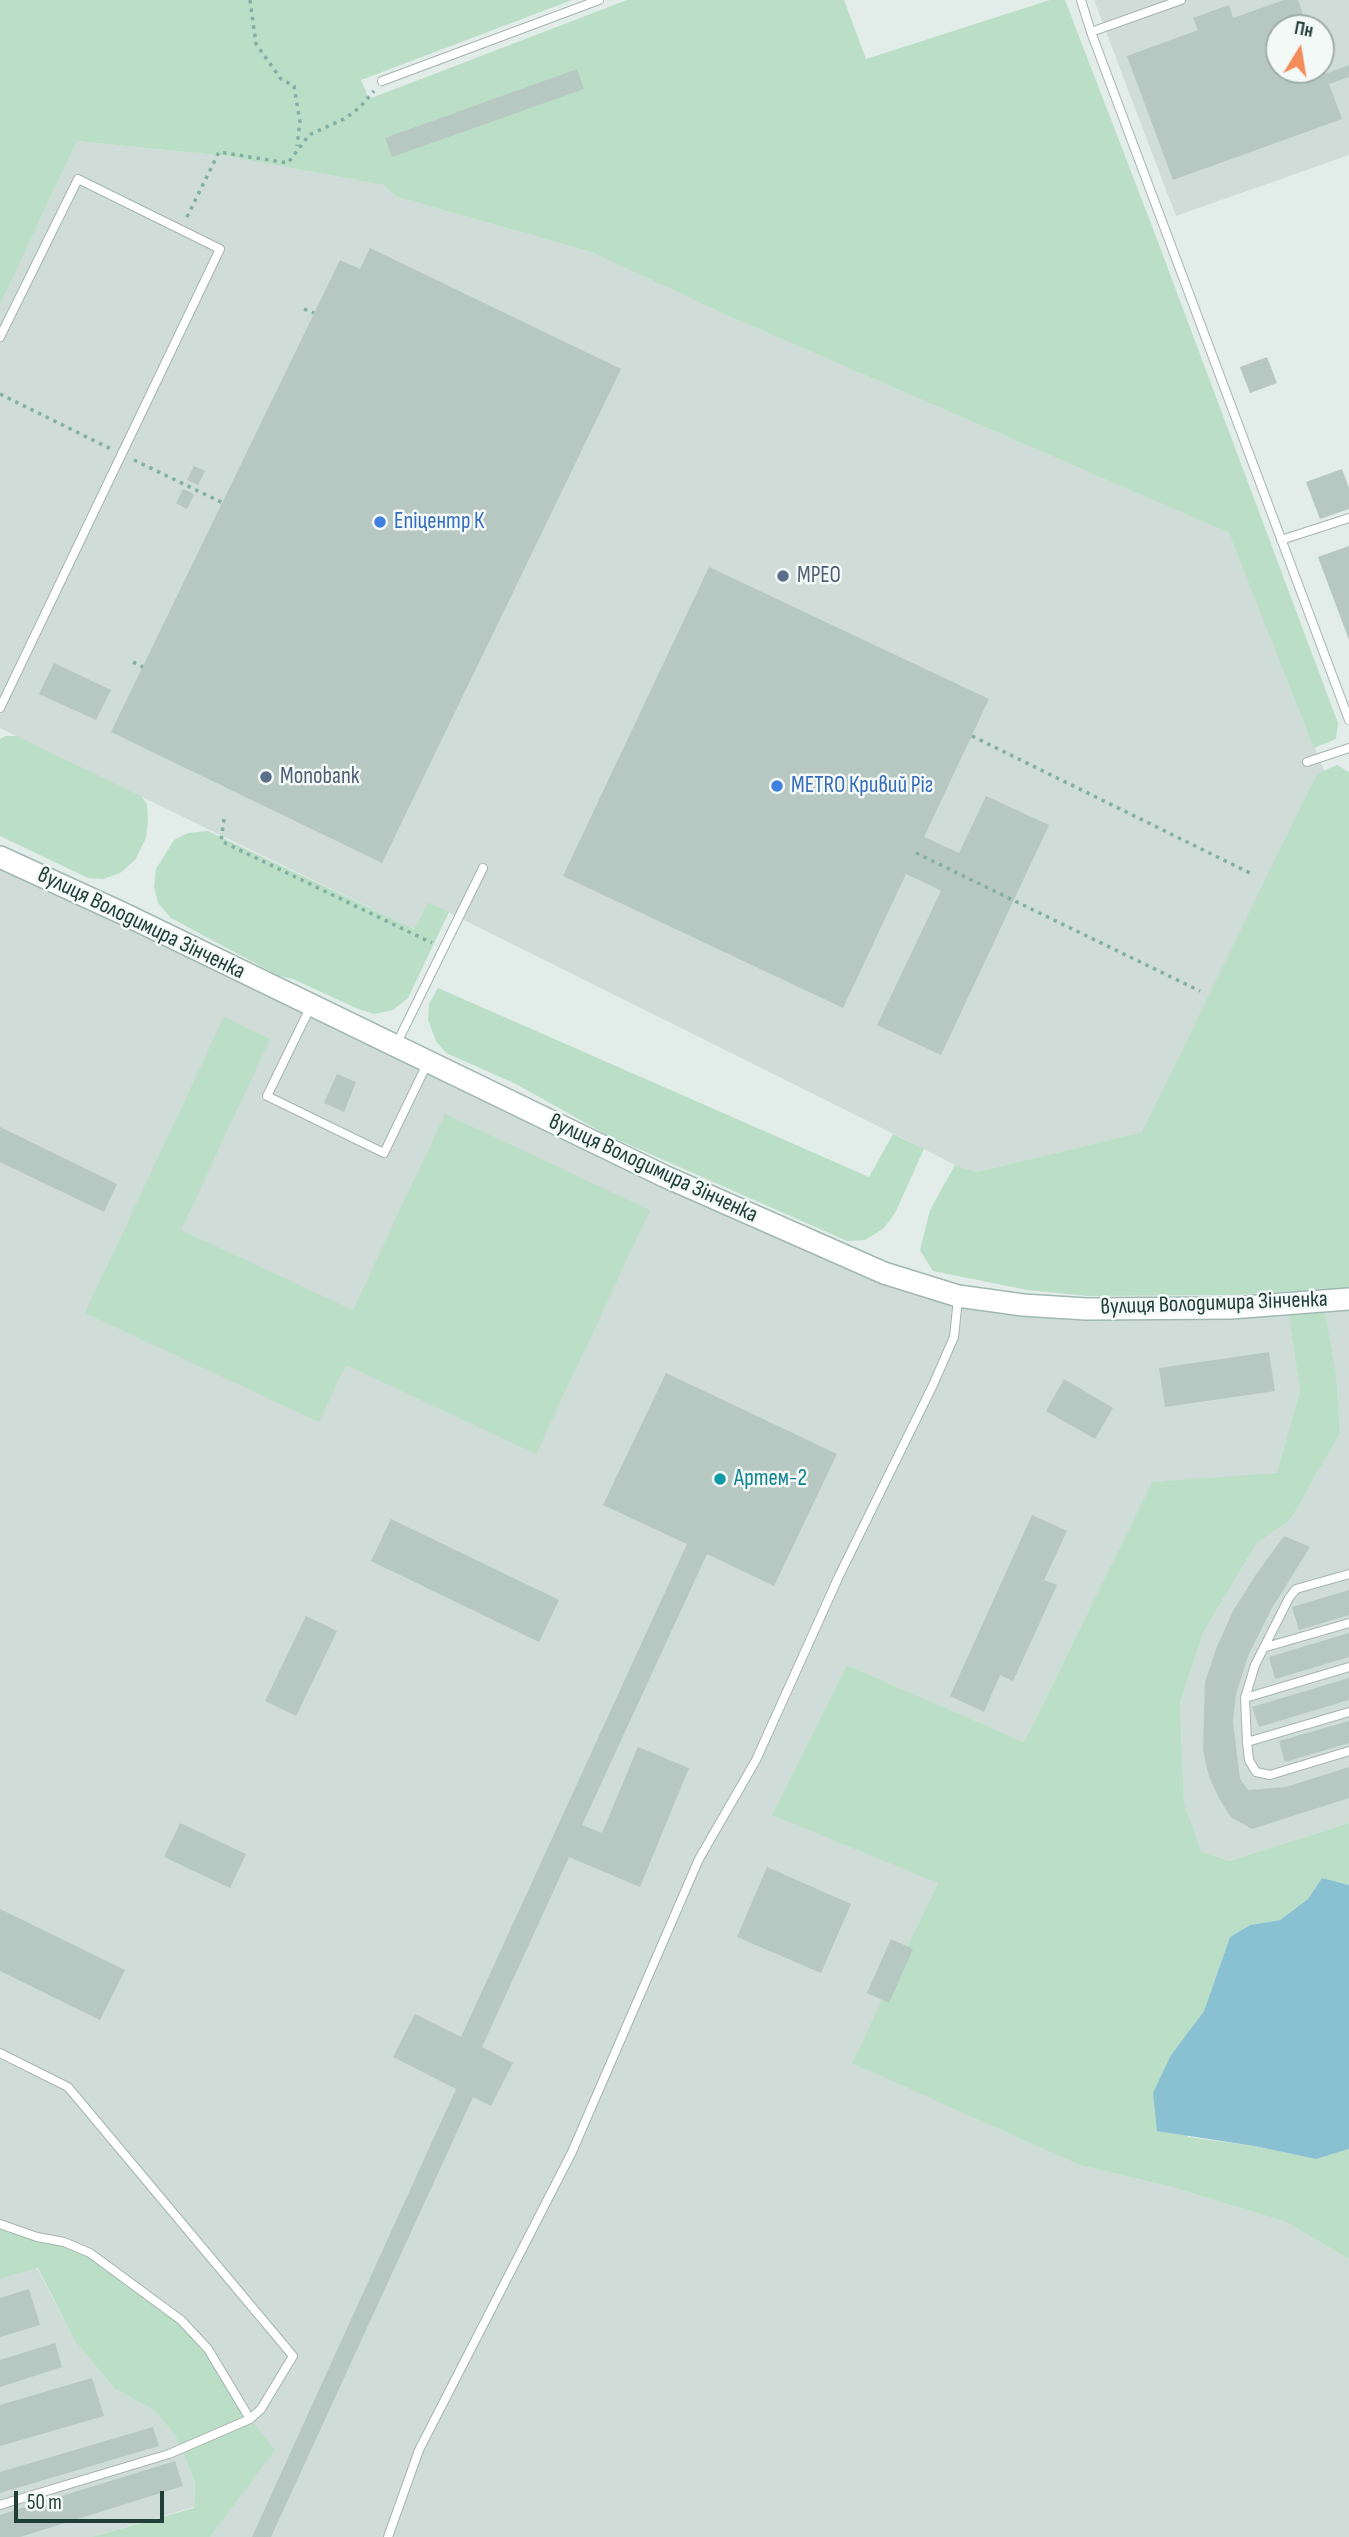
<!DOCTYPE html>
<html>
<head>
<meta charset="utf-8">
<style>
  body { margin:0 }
  #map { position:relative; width:1349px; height:2537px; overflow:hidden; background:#e2ece9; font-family:"Sofia Sans Condensed",sans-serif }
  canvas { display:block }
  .north { position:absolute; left:1265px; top:14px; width:70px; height:70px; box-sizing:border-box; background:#f3f9f6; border:2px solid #9faeaa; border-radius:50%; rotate:11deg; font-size:19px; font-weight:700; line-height:28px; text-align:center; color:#223e38 }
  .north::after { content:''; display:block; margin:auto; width:24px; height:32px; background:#f38b5a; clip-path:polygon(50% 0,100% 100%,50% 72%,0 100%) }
  .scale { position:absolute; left:14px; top:2491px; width:150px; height:32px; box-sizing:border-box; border:4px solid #223e38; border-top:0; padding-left:9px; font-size:21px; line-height:24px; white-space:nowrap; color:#223e38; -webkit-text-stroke:5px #f3f9f6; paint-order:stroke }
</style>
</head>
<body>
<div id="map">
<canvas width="1349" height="2537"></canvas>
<div class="north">Пн</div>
<div class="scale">50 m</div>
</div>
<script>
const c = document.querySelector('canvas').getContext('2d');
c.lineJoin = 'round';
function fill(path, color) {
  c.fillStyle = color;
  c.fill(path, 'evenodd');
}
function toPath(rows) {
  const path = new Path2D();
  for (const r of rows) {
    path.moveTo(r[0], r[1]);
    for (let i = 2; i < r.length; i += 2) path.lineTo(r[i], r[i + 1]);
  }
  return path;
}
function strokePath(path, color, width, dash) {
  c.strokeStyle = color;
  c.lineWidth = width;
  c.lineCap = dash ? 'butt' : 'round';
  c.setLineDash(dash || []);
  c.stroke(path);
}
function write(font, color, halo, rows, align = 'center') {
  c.font = font + ' "Sofia Sans Condensed",sans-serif';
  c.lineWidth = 5;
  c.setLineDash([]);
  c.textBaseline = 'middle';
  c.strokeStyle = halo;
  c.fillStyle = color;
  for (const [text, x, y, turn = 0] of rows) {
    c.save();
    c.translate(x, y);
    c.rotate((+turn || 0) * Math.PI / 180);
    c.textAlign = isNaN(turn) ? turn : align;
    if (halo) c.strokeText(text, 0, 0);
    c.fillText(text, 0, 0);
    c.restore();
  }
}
const built = toPath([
  [1094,0,1349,0,1349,155,1176,216],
  [1279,28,1321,28,1321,70,1279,70],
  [77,141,226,156,383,185,397,197,591,252,724,314,1229,533,1324,770,1349,1082,977,1172,955,1165,924,1149,428,902,414,929,0,728,0,305],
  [0,857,664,1176,958,1296,1287,1304,1300,1391,1277,1474,1152,1482,1024,1742,847,1665,938,1883,853,2063,1079,2165,1175,2188,1286,2222,1349,2259,1349,2537,210,2537,274,2450,0,2224],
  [1349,1299,1349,1823,1229,1861,1201,1851,1184,1802,1180,1703,1204,1631,1256,1544,1291,1519,1340,1433,1336,1371,1323,1301],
  [37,2268,75,2341,115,2389,154,2410,175,2435,195,2482,194,2507,91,2537,0,2537,0,2279]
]);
const green = toPath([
  [0,0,572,0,361,80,369,99,627,0,844,0,866,59,1050,0,1065,0,1152,226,1338,723,1336,739,1314,748,1229,533,724,314,591,252,397,197,383,185,226,156,77,141,0,305],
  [5,736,17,736,141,796,147,804,148,820,146,838,135,860,120,873,103,879,88,878,0,836,0,739],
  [1337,765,1349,772,1349,1288,1233,1295,1087,1296,1027,1290,933,1271,920,1250,930,1210,955,1165,977,1172,1142,1132,1317,774],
  [208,831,414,929,428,902,449,912,408,998,393,1010,374,1014,356,1008,293,979,279,976,171,918,158,903,154,887,156,869,174,840,188,833],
  [438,988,869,1177,893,1134,924,1149,895,1213,884,1228,865,1240,847,1241,607,1135,516,1084,446,1053,436,1041,428,1020,429,1004],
  [224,1017,270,1039,181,1230,353,1310,445,1114,650,1210,536,1454,346,1365,319,1422,85,1313],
  [1323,1301,1336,1371,1340,1433,1291,1519,1256,1544,1204,1631,1180,1703,1184,1802,1201,1851,1229,1861,1349,1823,1349,1885,1322,1878,1308,1899,1280,1920,1250,1925,1230,1937,1204,2011,1171,2055,1188,2137,1254,2146,1316,2159,1349,2149,1349,2259,1286,2222,1175,2188,1079,2165,852,2063,938,1883,772,1815,847,1665,1024,1742,1152,1482,1277,1473,1300,1391,1287,1304],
  [0,2224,64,2242,129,2280,208,2349,250,2419,275,2450,210,2537,91,2537,194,2508,195,2482,175,2435,154,2410,115,2389,75,2341,38,2268,0,2279]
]);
const water = toPath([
  [1322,1878,1349,1885,1349,2149,1316,2159,1254,2146,1157,2131,1153,2093,1171,2055,1204,2011,1230,1937,1250,1925,1280,1920,1308,1899]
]);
const building = toPath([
  [1284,0,1298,0,1308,28,1279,28,1279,70,1321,70,1321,64,1325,74,1349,65,1349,77,1329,84,1342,119,1173,180,1127,56,1198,30,1193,18,1229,5,1233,18],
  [577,69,584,89,392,157,385,138],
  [370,248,621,369,382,863,111,732,340,260,360,269],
  [1267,357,1277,383,1250,393,1240,367],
  [194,466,205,471,198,485,187,480],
  [1342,469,1349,488,1349,509,1320,519,1306,482],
  [183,489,194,494,187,509,176,503],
  [1349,546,1349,640,1318,557],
  [709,567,989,699,924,837,959,853,986,796,1049,825,941,1055,877,1025,941,891,938,889,906,874,843,1008,563,876],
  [54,663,111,690,96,720,39,694],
  [337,1074,356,1082,344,1112,324,1103],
  [0,1127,117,1184,104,1212,0,1162],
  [1269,1352,1275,1391,1165,1407,1159,1368],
  [666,1373,837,1454,774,1586,707,1554,582,1825,602,1833,638,1747,689,1768,640,1887,569,1857,482,2047,513,2063,491,2106,473,2097,271,2537,252,2537,456,2089,393,2057,415,2014,461,2037,687,1544,603,1505],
  [1064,1379,1113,1408,1095,1439,1046,1411],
  [1032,1515,1067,1531,1044,1580,1057,1585,1013,1681,1000,1675,984,1712,950,1696],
  [391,1519,559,1600,539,1642,371,1561],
  [1284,1536,1310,1547,1272,1608,1248,1656,1236,1694,1233,1722,1240,1779,1248,1790,1286,1787,1349,1767,1349,1798,1252,1829,1231,1817,1220,1800,1209,1777,1203,1750,1205,1682,1216,1649,1233,1611,1255,1576],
  [1349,1590,1349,1615,1299,1630,1292,1607],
  [306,1616,337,1631,296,1716,265,1701],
  [1349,1633,1349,1657,1275,1679,1269,1657],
  [1349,1678,1349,1700,1259,1727,1252,1707],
  [1349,1721,1349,1743,1285,1762,1279,1741],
  [180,1823,246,1854,230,1888,164,1857],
  [767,1867,851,1904,821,1973,737,1937],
  [0,1909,125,1970,100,2020,0,1971],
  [891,1939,913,1949,889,2003,867,1993],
  [29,2289,40,2325,0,2337,0,2298],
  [55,2343,62,2367,0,2387,0,2360],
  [92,2378,104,2416,0,2446,0,2405],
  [153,2427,159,2446,0,2493,0,2472],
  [175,2461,183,2486,20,2537,0,2537,0,2515]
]);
const path = toPath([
  [250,0,256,44,281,79,294,86,300,122,297,146],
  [187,217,219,152,288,163,309,135,346,118,360,107,374,91],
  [304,309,314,313],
  [0,394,111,449],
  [134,460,223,503],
  [133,662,143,667],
  [972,736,1254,875],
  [224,819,221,841,432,943],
  [916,853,1200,991]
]);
const lane = toPath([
  [1081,0,1091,32,1349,720],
  [1091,32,1181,0],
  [382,81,599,0],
  [0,337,78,179,220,249,0,708],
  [1281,540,1349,518],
  [1307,762,1349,748],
  [311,1006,267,1096,384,1153,427,1064],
  [396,1045,483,868],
  [1266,1647,1349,1623],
  [1245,1698,1349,1667],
  [1349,1712,1247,1742,1249,1760,1256,1772,1270,1775,1349,1751],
  [1247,1742,1245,1698,1255,1665,1289,1598,1296,1589,1349,1574],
  [0,2053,68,2087,293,2356,261,2409,250,2419,169,2454,0,2505],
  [0,2224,37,2237,64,2242,90,2253,181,2320,208,2349,250,2419],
  [388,2537,419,2450,572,2152,699,1859,756,1760,839,1576,933,1385,954,1337,958,1299]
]);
const secondary = toPath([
  [0,857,122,913,664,1176,884,1273,958,1296,1023,1305,1086,1309,1231,1308,1349,1299]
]);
const markers = [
  [380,522,7,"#3f7fe0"],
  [783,576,7,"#5c6f8a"],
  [266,777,7,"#5c6f8a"],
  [777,786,7,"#3f7fe0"],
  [720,1479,7,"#0f9aa8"]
];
const shopNames = [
  ["Епіцентр К",394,522],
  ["METRO Кривий Ріг",791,786]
];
const serviceNames = [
  ["МРЕО",797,576],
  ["Monobank",280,777]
];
const streetNames = [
  ["вулиця Володимира Зінченка",141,924,26],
  ["вулиця Володимира Зінченка",653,1169,25],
  ["вулиця Володимира Зінченка",1214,1304,-2]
];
const cultureNames = [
  ["Артем-2",734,1479]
];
fill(built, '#d0dcd8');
fill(green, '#bbdec7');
fill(water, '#8ac1d2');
fill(building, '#b7c7c2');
strokePath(lane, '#a5b4b0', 10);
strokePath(secondary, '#a0b8b2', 24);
strokePath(path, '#82b0a5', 3.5, [3.5, 5]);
strokePath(lane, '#fff', 8);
strokePath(secondary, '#fff', 21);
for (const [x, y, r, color] of markers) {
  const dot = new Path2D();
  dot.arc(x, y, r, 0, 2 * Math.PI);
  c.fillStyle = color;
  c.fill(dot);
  strokePath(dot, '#f3f9f6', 2.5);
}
write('23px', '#366cbe', '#f3f9f6', shopNames, 'left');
write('23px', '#4e5e75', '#f3f9f6', serviceNames, 'left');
write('23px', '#223e38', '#f3f9f6', streetNames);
write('23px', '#0d838f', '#f3f9f6', cultureNames, 'left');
</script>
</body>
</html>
